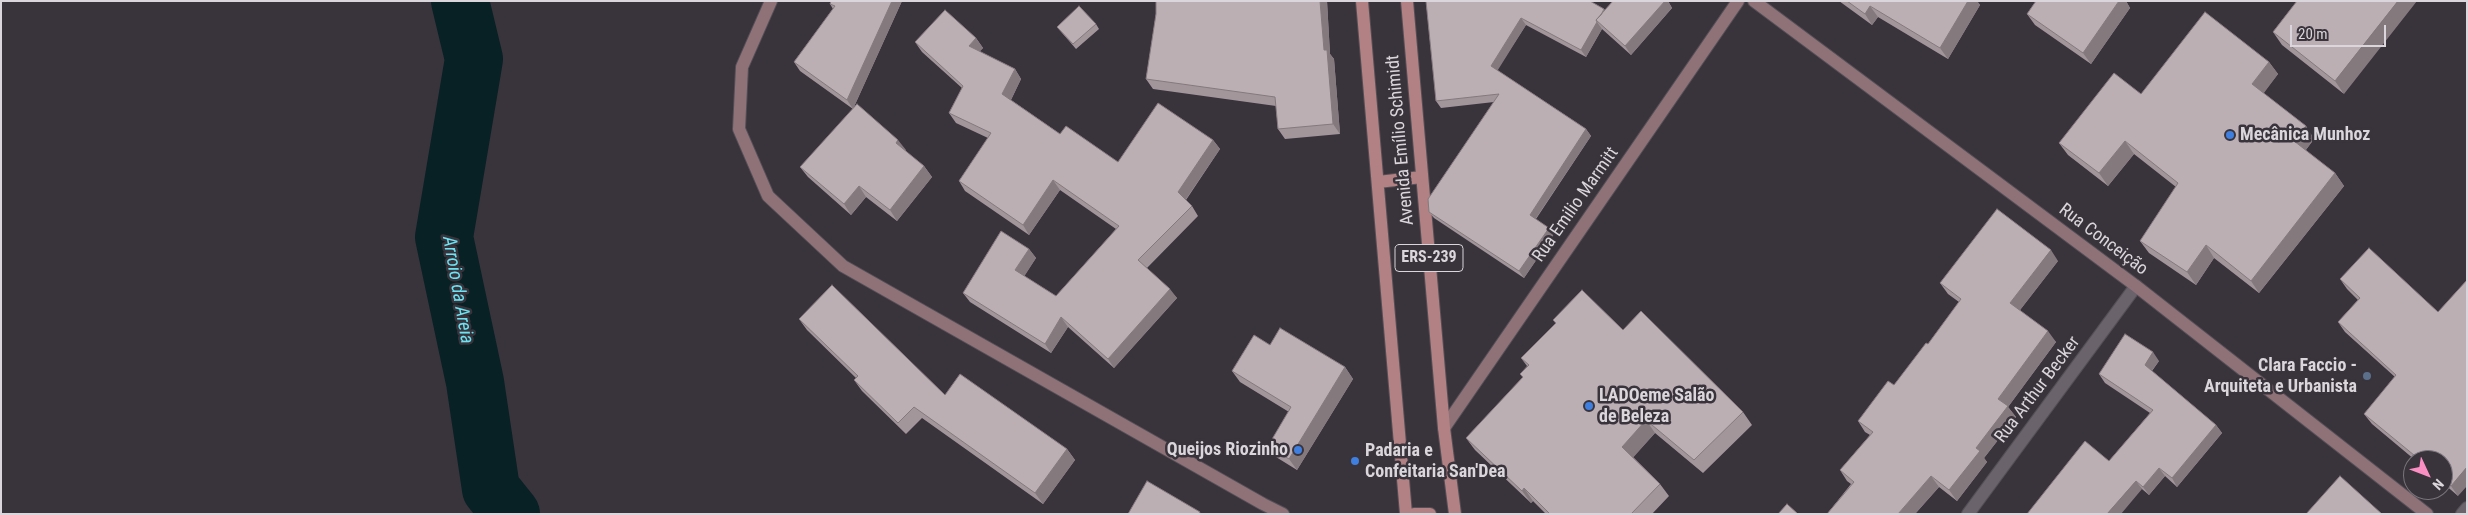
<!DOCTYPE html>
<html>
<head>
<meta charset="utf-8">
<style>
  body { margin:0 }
  #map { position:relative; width:2468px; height:515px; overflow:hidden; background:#39333b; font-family:"Roboto Condensed",sans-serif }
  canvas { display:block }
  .frame { position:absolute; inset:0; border:2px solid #dad6db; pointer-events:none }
  .north { position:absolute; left:2403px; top:450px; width:50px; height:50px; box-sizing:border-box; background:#39333b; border:1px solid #79747b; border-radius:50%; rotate:133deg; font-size:14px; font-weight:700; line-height:20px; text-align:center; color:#dad6db }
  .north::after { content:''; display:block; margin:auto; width:18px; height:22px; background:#fb8fc4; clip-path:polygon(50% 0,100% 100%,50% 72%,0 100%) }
  .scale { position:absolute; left:2290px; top:25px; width:96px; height:22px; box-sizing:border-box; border:2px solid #dad6db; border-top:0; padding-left:6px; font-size:15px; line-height:18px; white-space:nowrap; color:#dad6db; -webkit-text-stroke:4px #39333b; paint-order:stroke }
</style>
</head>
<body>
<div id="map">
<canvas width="2468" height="515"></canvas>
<div class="frame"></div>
<div class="north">N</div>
<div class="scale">20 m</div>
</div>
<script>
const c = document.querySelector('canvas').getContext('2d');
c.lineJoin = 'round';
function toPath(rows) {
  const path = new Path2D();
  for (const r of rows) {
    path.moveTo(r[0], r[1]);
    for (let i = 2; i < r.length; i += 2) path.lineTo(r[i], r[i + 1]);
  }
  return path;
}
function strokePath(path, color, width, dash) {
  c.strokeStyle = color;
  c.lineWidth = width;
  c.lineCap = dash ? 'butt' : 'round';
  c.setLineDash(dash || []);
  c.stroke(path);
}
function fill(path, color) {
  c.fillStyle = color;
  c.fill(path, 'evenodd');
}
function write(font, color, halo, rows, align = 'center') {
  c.font = font + ' "Roboto Condensed",sans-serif';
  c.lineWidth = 5;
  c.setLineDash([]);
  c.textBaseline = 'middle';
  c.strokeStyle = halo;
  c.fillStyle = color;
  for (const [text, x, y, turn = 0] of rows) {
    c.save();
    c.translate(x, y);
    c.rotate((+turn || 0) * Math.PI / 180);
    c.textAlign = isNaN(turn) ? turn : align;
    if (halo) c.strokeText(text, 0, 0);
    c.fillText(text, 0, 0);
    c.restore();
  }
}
const river = toPath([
  [460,1,474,59,444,237,475,382,491,489,511,514]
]);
const street = toPath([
  [1968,514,2136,286],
  [2462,514,2467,508]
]);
const secondary = toPath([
  [771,1,742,67,739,129,768,196,843,266,1263,504,1283,514],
  [1754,1,2136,286,2427,514],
  [1444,428,1738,1]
]);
const primary = toPath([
  [1362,1,1406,514],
  [1407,1,1444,428,1455,514],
  [1378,182,1422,177],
  [1414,514,1430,514]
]);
const wall = toPath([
  [902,1,853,109,800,71,794,62,833,9,830,4],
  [1156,1,1327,1,1330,54,1334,59,1340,134,1285,139,1278,129,1276,106,1153,89,1146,79,1156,14],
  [1426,1,1604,9,1605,10,1613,1,1668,1,1672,8,1631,55,1602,29,1586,57,1526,25,1497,70,1586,129,1591,136,1536,219,1554,234,1524,278,1434,218,1429,212,1494,102,1441,108,1436,101],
  [1839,1,1977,1,1980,5,1948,59,1878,17,1872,25],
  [2036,1,2126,1,2130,8,2091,64,2035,25,2027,14],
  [2297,1,2344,94,2282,45,2273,32],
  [1096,24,1099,29,1076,49,1057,27],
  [976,38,983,48,979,52,1015,69,1021,79,1011,100,1060,134,1118,162,1213,140,1220,149,1186,200,1192,206,1198,216,1147,268,1177,298,1114,368,1068,327,1051,353,970,302,963,293,1029,249,1036,258,1024,276,1056,296,1116,229,1060,190,1029,235,965,191,959,181,988,138,956,123,949,113,962,88,922,52,915,42],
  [2269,62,2278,74,2263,93,2306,126,2314,139,2305,151,2335,173,2344,186,2259,293,2214,258,2196,285,2149,253,2140,241,2176,187,2134,154,2108,186,2068,155,2059,143,2141,94],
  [906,150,905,151,924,166,932,177,897,221,866,197,851,215,808,177,800,167],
  [2058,261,2020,310,2056,342,2008,407,2016,417,1984,458,1987,462,1957,501,1939,487,1915,514,1827,514,1851,484,1847,481,1840,470,1870,435,1865,432,1858,421,1894,385,1928,344,1959,302,1948,294,1940,283],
  [2340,279,2438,312,2458,496,2443,483,2443,460,2415,460,2372,424,2364,414,2395,377,2345,332,2338,322,2358,300,2347,289],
  [799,319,945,395,1067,449,1075,460,1043,504,922,418,906,434,862,391,854,380,856,378,807,330],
  [1553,320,1623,330,1743,412,1752,425,1703,473,1655,433,1633,457,1660,484,1669,496,1652,514,1546,514,1533,501,1531,503,1475,450,1466,438,1523,378,1520,374,1527,366,1521,358,1556,324],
  [1270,345,1345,367,1353,379,1297,470,1276,457,1268,446,1289,412,1240,382,1232,371],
  [2159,361,2152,371,2216,425,2222,433,2177,487,2165,476,2149,495,2109,461,2150,413,2105,383,2099,374]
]);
const shadedWall = toPath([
  [892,1,902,1,853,109,847,100],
  [1320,1,1327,1,1330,54,1334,59,1340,134,1333,124,1324,50],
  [1665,1,1668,1,1672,8,1631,55,1625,46],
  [1968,1,1977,1,1980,5,1948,59,1940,48],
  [2119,1,2126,1,2130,8,2091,64,2083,53],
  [2398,1,2417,1,2344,94,2335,81],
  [1870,6,1878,17,1872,25,1865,14],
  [1521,18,1526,25,1496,73,1491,66],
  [1597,22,1602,29,1586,57,1581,50],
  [976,38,983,48,975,56,969,46],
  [2269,62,2278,74,2261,97,2252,84],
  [1015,69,1021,79,1009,104,1002,94],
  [2306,126,2314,139,2303,154,2294,141],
  [1586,129,1591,136,1534,221,1530,215],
  [898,140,906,150,903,154,896,143],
  [1213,140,1220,149,1184,202,1178,192],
  [2125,141,2134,154,2108,186,2099,173],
  [924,166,932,177,897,221,890,210],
  [2335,173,2344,186,2259,293,2251,281],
  [1053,180,1060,190,1029,235,1023,225],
  [859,186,866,197,851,215,844,204],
  [1549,228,1554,234,1524,278,1519,271],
  [2206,245,2214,258,2196,285,2187,272],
  [1029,249,1036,258,1022,280,1015,270],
  [2051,250,2058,261,2017,314,2010,303],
  [1170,289,1177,298,1114,368,1108,359],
  [1061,317,1068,327,1051,353,1045,344],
  [2048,331,2056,342,2008,407,2016,417,1984,458,1987,462,1957,501,1949,490,1976,448,1998,399],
  [2153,352,2159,361,2150,373,2145,365],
  [1345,367,1353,379,1297,470,1289,459],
  [1646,420,1655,433,1631,460,1622,447],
  [2216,425,2222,433,2177,487,2172,478],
  [1067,449,1075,460,1043,504,1035,493],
  [2467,467,2467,486,2458,496,2451,486],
  [2159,468,2165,476,2149,495,2143,487],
  [1931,476,1939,487,1915,514,1898,514],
  [2136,481,2142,489,2121,514,2107,514],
  [1524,488,1533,501,1531,503,1522,491]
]);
const building = toPath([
  [831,1,892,1,847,100,794,62,835,6,830,4,831,1],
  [1156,1,1320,1,1324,50,1327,50,1333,124,1278,129,1275,97,1146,79,1156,14,1156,1],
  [1426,1,1590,1,1604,9,1601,15,1596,20,1597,22,1581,50,1521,18,1491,66,1586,129,1530,215,1549,228,1519,271,1429,212,1428,199,1499,94,1436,101,1426,1],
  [1613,1,1665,1,1625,46,1596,20,1613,1],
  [1847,1,1968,1,1940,48,1870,6,1865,14,1847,1],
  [2036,1,2119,1,2083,53,2027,14,2036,1],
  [2297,1,2398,1,2335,81,2273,32,2297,1],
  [1079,6,1096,24,1073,44,1057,27,1079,6],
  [945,10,976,38,969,46,1015,69,1002,94,1060,134,1066,126,1118,162,1158,103,1213,140,1178,192,1192,206,1138,260,1170,289,1108,359,1061,317,1045,344,963,293,1001,231,1029,249,1015,270,1056,296,1119,226,1053,180,1023,225,959,181,991,133,949,113,963,86,915,42,945,10],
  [2205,12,2269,62,2252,84,2306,126,2294,141,2335,173,2251,281,2206,245,2187,272,2140,241,2178,183,2125,141,2099,173,2059,143,2114,73,2141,94,2205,12],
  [857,104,898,140,896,143,924,166,890,210,859,186,844,204,800,167,857,104],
  [1997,209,2051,250,2010,303,2048,331,1998,399,2008,406,1976,448,1980,451,1949,490,1931,476,1898,514,1827,514,1854,482,1840,470,1873,432,1858,421,1888,381,1894,385,1926,343,1928,344,1961,299,1940,283,1997,209],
  [2369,248,2438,312,2467,280,2467,467,2451,486,2443,479,2443,460,2420,460,2364,414,2396,375,2338,322,2360,298,2340,279,2369,248],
  [832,285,945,395,960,374,1067,449,1035,493,914,407,898,423,854,380,858,376,799,319,832,285],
  [1582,290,1623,330,1641,311,1743,412,1694,460,1646,420,1622,447,1660,484,1631,514,1550,514,1524,488,1522,491,1466,438,1523,377,1520,374,1529,365,1521,358,1556,323,1553,320,1582,290],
  [1280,328,1345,367,1289,459,1268,446,1291,407,1232,371,1254,335,1270,345,1280,328],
  [2125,334,2153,352,2145,365,2216,425,2172,478,2159,468,2143,487,2136,481,2107,514,2027,514,2085,441,2109,461,2153,410,2099,374,2125,334],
  [2340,476,2382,514,2306,514,2340,476],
  [1147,481,1200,512,1199,514,1128,514,1147,481],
  [1787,504,1798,514,1778,514,1787,504]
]);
const markers = [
  [2230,135,5,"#3f7fe0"],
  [2367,376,5,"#5c6f8a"],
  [1589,406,5,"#3f7fe0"],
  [1298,450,5,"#3f7fe0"],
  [1355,461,5,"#3f7fe0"]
];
const shields = [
  [1429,258,68]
];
const shieldNames = [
  ["ERS-239",1429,258]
];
const poiNames = [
  ["Mecânica Munhoz",2240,135],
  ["Clara Faccio -",2357,366,"right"],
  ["Arquiteta e Urbanista",2357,387,"right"],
  ["LADOeme Salão",1599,396],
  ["de Beleza",1599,417],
  ["Queijos Riozinho",1288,450,"right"],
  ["Padaria e",1365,451],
  ["Confeitaria San'Dea",1365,472]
];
const streetNames = [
  ["Avenida Emílio Schimidt",1401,140,-95],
  ["Rua Emilio Marmitt",1576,205,-55],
  ["Rua Conceição",2103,240,37],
  ["Rua Arthur Becker",2038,390,-53]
];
const waterNames = [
  ["Arroio da Areia",457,290,80]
];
strokePath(river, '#072125', 58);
strokePath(street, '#544f56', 14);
strokePath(secondary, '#544f56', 14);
strokePath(primary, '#544f56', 14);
strokePath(street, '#6a636c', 12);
strokePath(secondary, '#8e7277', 12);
strokePath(primary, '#b28183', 12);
fill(wall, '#a2969b');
fill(shadedWall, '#847a7e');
fill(building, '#bcafb4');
strokePath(building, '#847a7e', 1);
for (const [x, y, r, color] of markers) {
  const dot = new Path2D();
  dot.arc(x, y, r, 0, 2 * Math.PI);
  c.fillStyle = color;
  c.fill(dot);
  strokePath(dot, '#39333b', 2);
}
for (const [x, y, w] of shields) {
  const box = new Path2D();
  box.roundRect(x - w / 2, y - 13.5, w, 27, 4);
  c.fillStyle = '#39333b';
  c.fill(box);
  strokePath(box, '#dad6db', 1);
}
write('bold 16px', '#dad6db', null, shieldNames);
write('bold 18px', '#dad6db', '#39333b', poiNames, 'left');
write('18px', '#dad6db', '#39333b', streetNames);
write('italic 19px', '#6ae4f4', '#39333b', waterNames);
</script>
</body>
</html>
